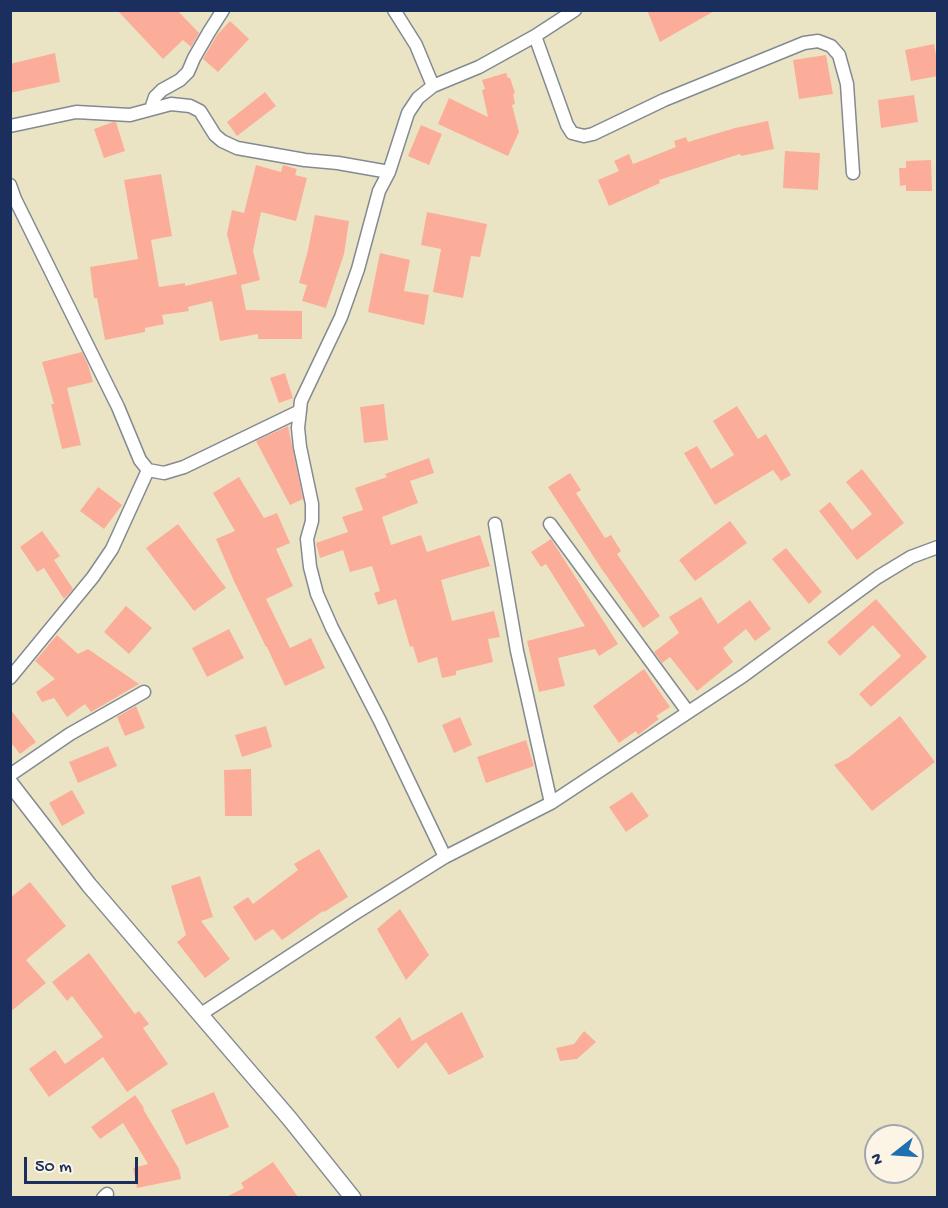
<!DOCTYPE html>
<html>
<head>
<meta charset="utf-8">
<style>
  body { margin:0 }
  #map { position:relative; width:948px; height:1208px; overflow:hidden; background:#ebe4c4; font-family:"Gochi Hand",sans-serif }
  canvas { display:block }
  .frame { position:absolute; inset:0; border:12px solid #1b2f5e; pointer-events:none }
  .north { position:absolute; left:864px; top:1124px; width:60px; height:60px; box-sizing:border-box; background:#fcf5e5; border:2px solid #a2a6af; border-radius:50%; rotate:253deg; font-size:16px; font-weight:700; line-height:24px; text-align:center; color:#1b2f5e }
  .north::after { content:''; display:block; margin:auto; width:21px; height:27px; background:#1f6fb2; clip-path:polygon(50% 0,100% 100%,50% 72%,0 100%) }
  .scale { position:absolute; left:24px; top:1157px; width:114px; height:27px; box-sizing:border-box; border:3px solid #1b2f5e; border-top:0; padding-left:8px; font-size:18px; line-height:21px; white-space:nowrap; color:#1b2f5e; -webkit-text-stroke:4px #fcf5e5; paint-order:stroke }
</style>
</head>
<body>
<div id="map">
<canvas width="948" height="1208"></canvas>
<div class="frame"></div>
<div class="north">N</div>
<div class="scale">50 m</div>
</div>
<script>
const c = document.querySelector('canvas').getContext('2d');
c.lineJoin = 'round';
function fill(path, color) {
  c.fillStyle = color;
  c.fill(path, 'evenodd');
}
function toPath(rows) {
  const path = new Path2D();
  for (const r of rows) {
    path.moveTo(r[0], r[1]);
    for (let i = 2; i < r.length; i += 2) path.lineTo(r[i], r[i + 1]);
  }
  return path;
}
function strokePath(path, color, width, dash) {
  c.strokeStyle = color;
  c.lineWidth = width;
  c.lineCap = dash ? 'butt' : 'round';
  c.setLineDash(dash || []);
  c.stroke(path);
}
const building = toPath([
  [117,10,177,10,199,33,191,47,183,40,163,59],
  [647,10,716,10,660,42],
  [230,21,249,39,218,72,203,59,217,35],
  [934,44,938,66,938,76,911,81,905,50],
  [55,53,60,82,10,93,10,64],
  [826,55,833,94,799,99,793,60],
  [506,73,508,78,510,78,515,93,513,94,515,104,512,105,519,132,508,156,438,124,449,98,488,117,482,90,485,89,482,80],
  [265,92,276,106,237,136,227,122],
  [914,95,918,122,881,128,878,100],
  [768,121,774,149,741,156,740,154,659,180,660,183,609,206,598,180,619,171,614,161,629,154,633,164,676,147,674,141,686,137,688,142,735,128],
  [113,122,116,122,125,151,104,158,94,129],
  [421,125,442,134,429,165,408,156],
  [785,151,820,153,818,190,783,188],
  [931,160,932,191,906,191,906,185,900,186,899,168,906,168,906,161],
  [256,165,281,172,283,165,297,169,295,175,307,178,296,221,261,212,253,251,260,280,241,285,246,310,302,311,302,339,258,339,258,334,220,341,212,301,188,307,189,311,162,315,164,324,145,328,145,332,105,340,97,298,94,298,90,267,138,259,124,180,161,174,172,236,151,240,159,287,185,283,185,286,237,274,227,234,232,210,244,213],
  [427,212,487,224,480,257,471,256,463,298,433,292,441,249,421,245],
  [315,215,349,221,344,254,326,308,302,301,307,285,299,283,308,250],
  [380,253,410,260,404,291,429,295,424,325,368,312],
  [82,352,88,365,93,382,67,388,81,445,62,449,51,404,54,404,42,362],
  [285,373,293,398,279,403,270,378],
  [384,404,388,440,364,443,360,407],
  [737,406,758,439,766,434,791,475,781,481,773,470,715,505,684,453,697,446,711,469,734,455,713,421],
  [288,426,303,499,290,505,256,441],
  [429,458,434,473,410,481,418,503,382,517,391,545,421,535,427,552,480,535,490,566,441,580,452,621,494,611,500,637,488,639,493,662,456,671,456,675,442,678,437,657,418,663,413,646,410,647,396,599,378,605,374,593,380,591,372,566,350,572,343,550,320,558,316,543,348,532,342,517,363,510,355,488,387,477,385,474],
  [862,469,904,523,857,560,819,511,830,502,852,530,872,514,846,482],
  [570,473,581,490,576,493,605,538,611,535,621,551,617,554,660,616,643,628,601,568,548,487],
  [239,477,264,518,277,513,290,543,276,549,293,586,266,599,290,648,311,638,325,668,285,686,267,647,266,647,234,581,216,539,235,531,213,493],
  [98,487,122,505,104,529,80,511],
  [730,521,747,543,695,581,679,560],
  [178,524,226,588,194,611,146,548],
  [42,531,60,556,54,560,73,589,64,599,44,568,37,572,20,547],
  [551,539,618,644,599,656,595,649,558,658,565,686,539,692,527,641,585,626,546,564,541,567,531,552],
  [786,548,822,592,809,604,772,559],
  [701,597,718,624,750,600,771,629,755,641,746,629,723,648,733,662,697,691,670,657,662,663,654,652,679,633,669,617],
  [876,599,927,657,871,707,859,694,901,656,873,625,840,656,827,642],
  [126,606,152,628,129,654,104,632],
  [229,629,244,658,207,677,192,648],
  [57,635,78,654,88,649,139,684,91,712,85,704,67,717,54,698,42,702,36,692,55,679,35,661],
  [644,669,670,707,656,716,659,719,638,735,636,731,619,743,593,706],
  [136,706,145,728,125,736,117,717],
  [10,709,36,742,20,754,13,745,10,745],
  [900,716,935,762,872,811,834,765,848,758],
  [460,717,472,745,454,753,442,725],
  [266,726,272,747,242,757,235,735],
  [526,740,534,766,486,783,477,757],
  [108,746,117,766,78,783,69,762],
  [251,769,252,816,225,816,224,770],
  [72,790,85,813,62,826,49,803],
  [632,792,649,816,626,832,609,807],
  [319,849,348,897,324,912,323,911,282,940,273,929,255,941,233,907,248,897,253,904,298,870,294,864],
  [200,876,213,917,201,921,230,959,205,978,177,942,186,935,171,886],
  [30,882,66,926,26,960,46,983,10,1012,10,898],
  [400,909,429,955,406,980,377,929],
  [89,953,135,1014,139,1011,149,1024,143,1028,168,1064,127,1092,103,1057,49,1097,29,1069,55,1050,65,1064,103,1037,72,996,67,1001,52,982],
  [462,1012,484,1057,449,1075,426,1042,398,1069,375,1037,400,1017,412,1041],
  [584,1031,596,1042,577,1059,560,1061,556,1048,574,1044],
  [214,1092,229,1127,186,1145,171,1110],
  [135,1095,144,1108,143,1109,179,1169,181,1179,137,1188,133,1168,148,1164,123,1123,100,1139,91,1127],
  [273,1162,298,1197,226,1197,244,1188,241,1183]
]);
const minor = toPath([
  [394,10,416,45,433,86],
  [535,36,567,125,572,133,584,136,593,134,664,100,804,43,818,41,831,46,839,55,847,84,853,173],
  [151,109,155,97,162,90,180,80,188,72,194,58,209,32,223,10],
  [10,126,76,112,130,115,171,104,190,106,200,111,215,135,222,141,237,148,305,160,338,163,389,172],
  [10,185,15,199,118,407,140,460,148,470,164,473,184,467,300,411],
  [495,524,517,651,551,803],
  [550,524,688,712],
  [10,678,93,577,112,549,148,470],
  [10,775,70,734,144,692],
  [445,857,380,721,332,628,317,594,310,567,307,539,312,521,312,504,300,447,298,428,301,401,341,317,358,269,379,191,389,172,408,113,418,98,433,86,479,67,535,36,575,10],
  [201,1014,354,914,445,857,551,803,743,676,878,577,911,557,938,547],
  [103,1198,107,1194]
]);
const tertiary = toPath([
  [10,783,89,885,289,1118,353,1198]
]);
fill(building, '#fbad99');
strokePath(minor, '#838a91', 15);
strokePath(tertiary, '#838a91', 18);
strokePath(minor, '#fff', 12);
strokePath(tertiary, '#fff', 15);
</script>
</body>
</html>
